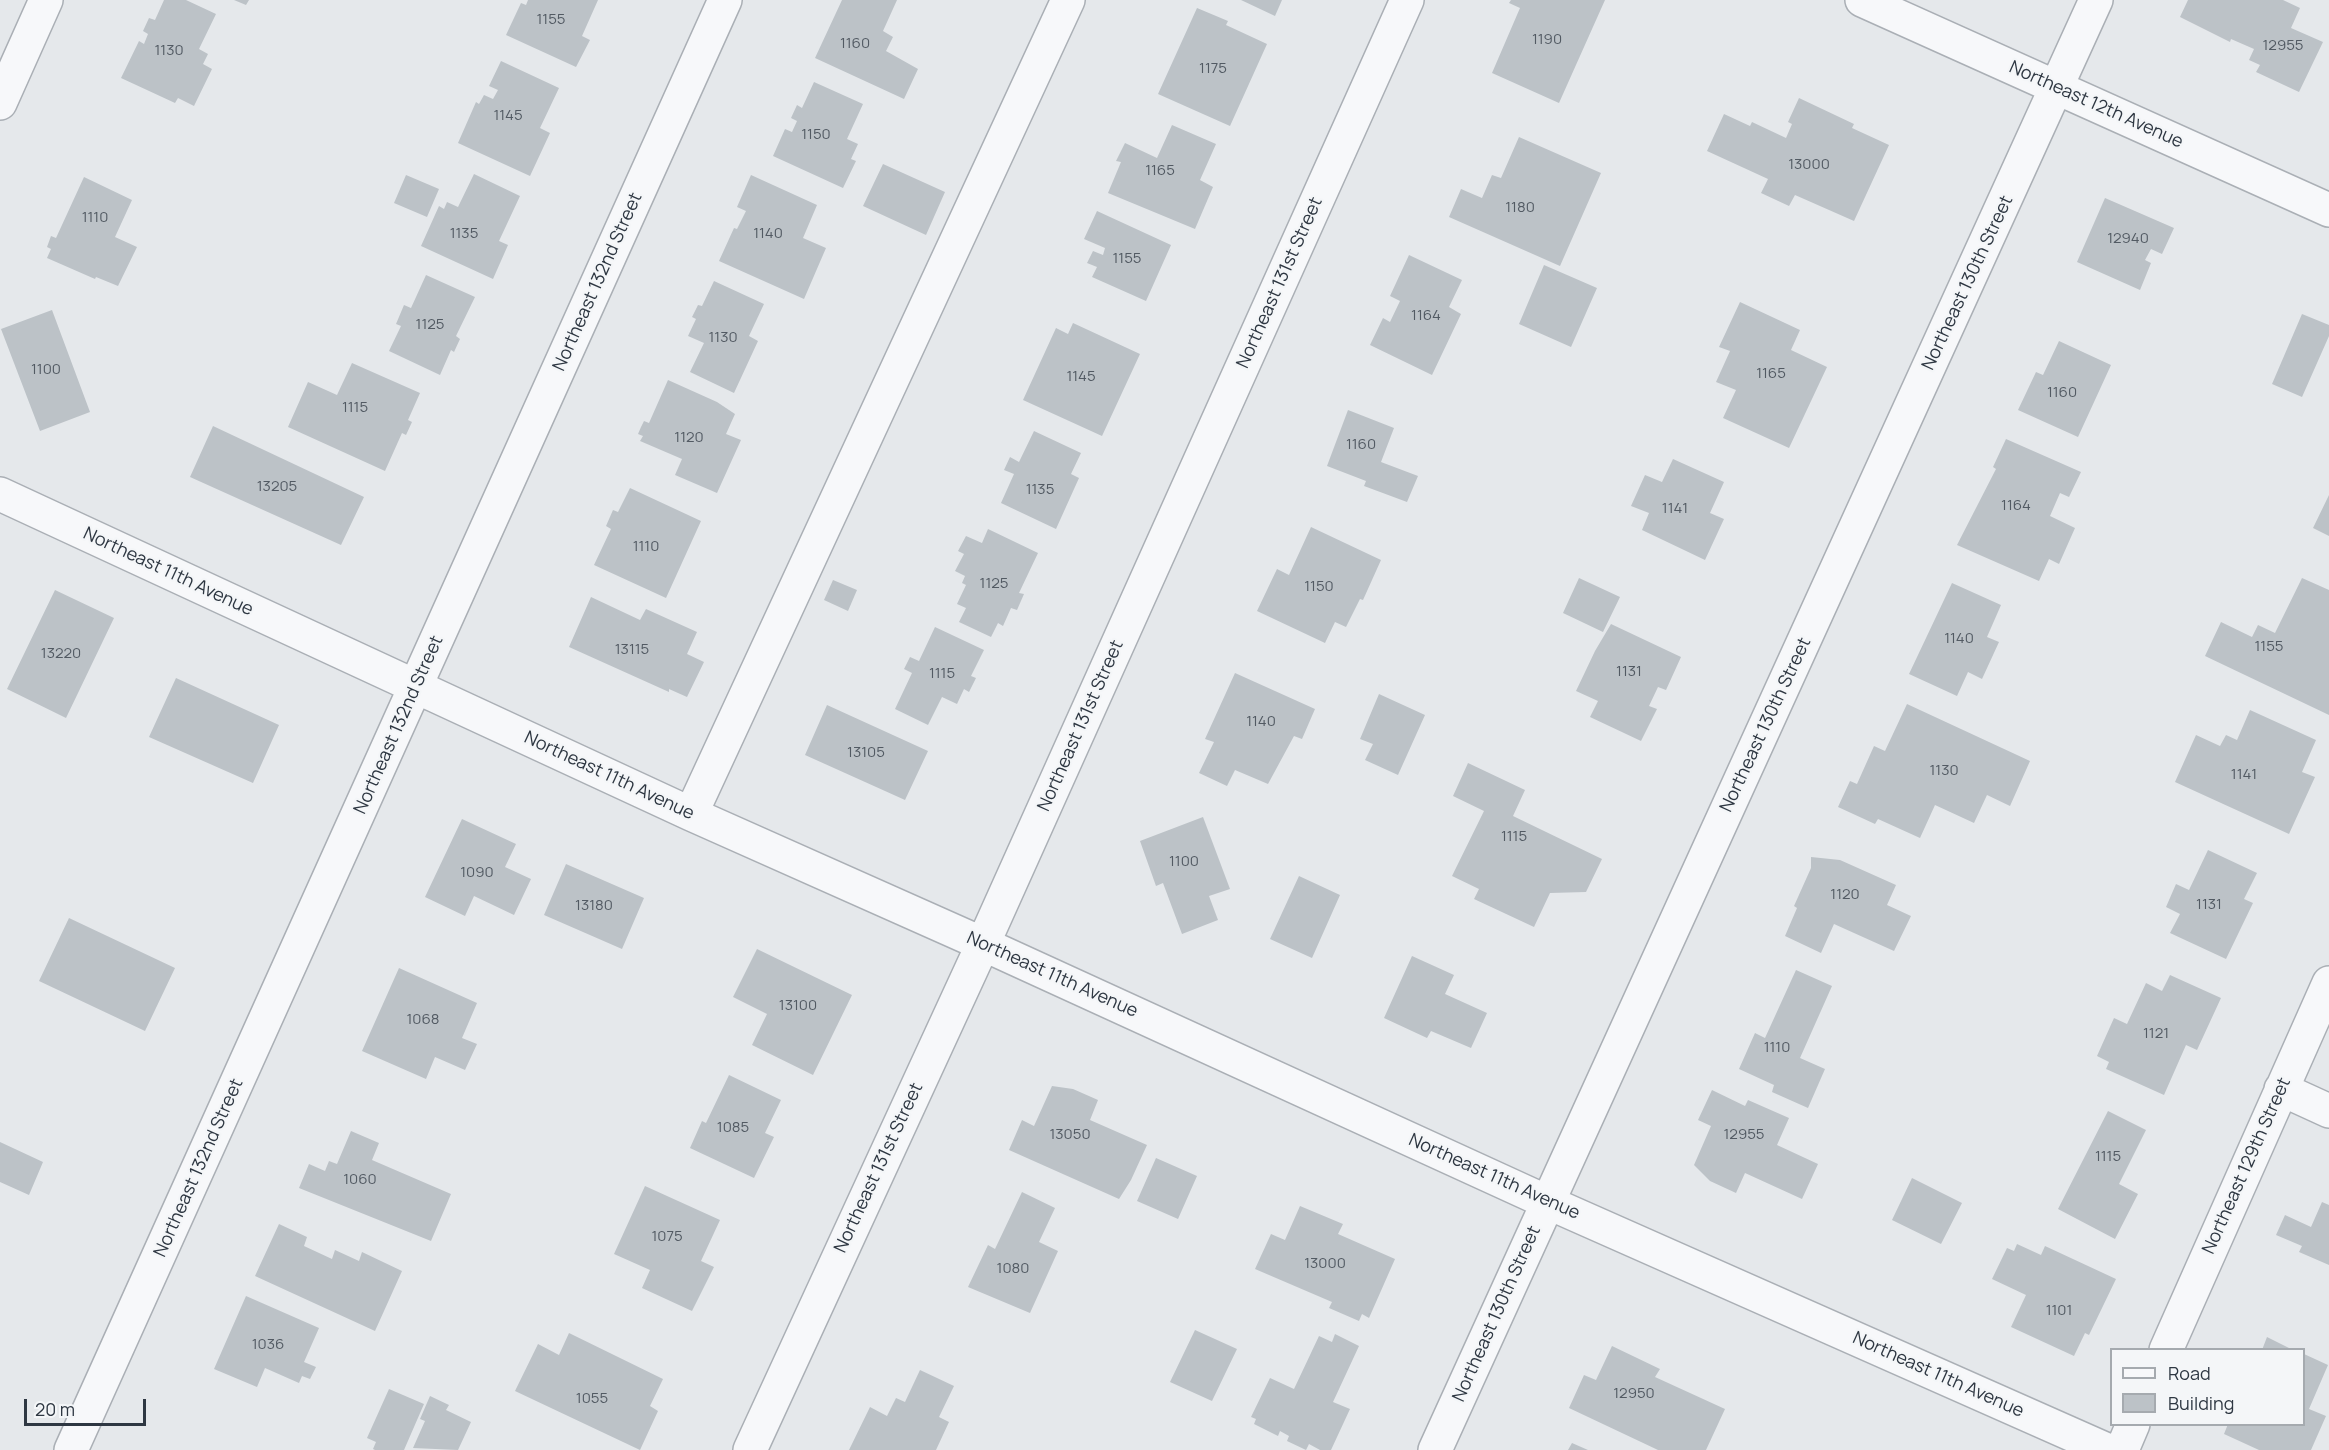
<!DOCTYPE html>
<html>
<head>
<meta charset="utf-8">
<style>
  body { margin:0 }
  #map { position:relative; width:2329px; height:1450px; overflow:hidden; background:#e5e8eb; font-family:Manrope,sans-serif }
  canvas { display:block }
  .legend { position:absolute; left:2110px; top:1348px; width:195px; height:78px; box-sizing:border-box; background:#f4f6f8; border:2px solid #a5aaaf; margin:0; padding:8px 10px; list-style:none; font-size:18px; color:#2e3742 }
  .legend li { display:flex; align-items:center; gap:12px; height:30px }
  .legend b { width:30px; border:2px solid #a5aaaf }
  .scale { position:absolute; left:24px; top:1399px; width:122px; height:27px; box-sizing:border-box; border:3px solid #2e3742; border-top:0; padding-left:8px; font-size:18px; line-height:21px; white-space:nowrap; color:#2e3742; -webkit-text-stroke:4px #f4f6f8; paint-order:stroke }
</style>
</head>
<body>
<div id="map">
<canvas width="2329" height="1450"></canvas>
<ul class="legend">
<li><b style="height:8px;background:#f7f8fa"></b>Road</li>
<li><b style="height:16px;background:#bcc2c7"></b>Building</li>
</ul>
<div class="scale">20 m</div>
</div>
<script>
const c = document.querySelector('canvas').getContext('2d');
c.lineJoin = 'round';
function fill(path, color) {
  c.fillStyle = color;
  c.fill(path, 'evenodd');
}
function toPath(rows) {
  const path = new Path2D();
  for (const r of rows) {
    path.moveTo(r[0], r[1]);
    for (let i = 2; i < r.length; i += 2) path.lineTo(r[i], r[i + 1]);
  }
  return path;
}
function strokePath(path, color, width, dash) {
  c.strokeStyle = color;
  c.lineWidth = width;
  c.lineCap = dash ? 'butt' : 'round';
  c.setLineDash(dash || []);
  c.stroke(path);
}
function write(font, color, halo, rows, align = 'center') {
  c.font = font + ' Manrope,sans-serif';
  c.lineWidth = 4.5;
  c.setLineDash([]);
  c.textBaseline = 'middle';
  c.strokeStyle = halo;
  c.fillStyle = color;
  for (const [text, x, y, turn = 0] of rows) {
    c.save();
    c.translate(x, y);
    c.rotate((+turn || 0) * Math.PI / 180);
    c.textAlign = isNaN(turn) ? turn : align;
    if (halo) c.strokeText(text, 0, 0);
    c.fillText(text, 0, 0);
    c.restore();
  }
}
const building = toPath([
  [164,0,186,0,216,14,199,49,208,54,203,64,212,69,194,106,178,98,175,103,121,78,139,41,144,44,148,34,143,31,149,18,155,20],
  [234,0,249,0,246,5],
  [528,0,598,0,582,36,590,40,576,67,506,35,521,3,526,5],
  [842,0,897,0,883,31,893,37,886,51,918,69,904,99,815,58],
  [1241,0,1282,0,1275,16],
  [1511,0,1605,0,1559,103,1492,73,1520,8,1509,3],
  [2188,0,2283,0,2300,8,2291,28,2323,42,2299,92,2256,72,2260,65,2249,60,2254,49,2231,39,2230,42,2180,17],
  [1197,8,1228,21,1226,25,1267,44,1230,126,1158,94],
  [501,61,559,88,540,128,550,133,530,176,458,143,476,102,479,104,484,95,493,99,498,90,489,86],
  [814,82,863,104,847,139,858,144,851,159,856,161,843,188,773,156,785,129,792,132,797,121,791,118,797,105,802,108],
  [1799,98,1854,124,1852,128,1889,145,1854,221,1795,195,1789,206,1761,193,1768,179,1707,151,1724,114,1750,126,1752,122,1786,138,1792,124,1788,122],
  [1172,125,1216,144,1200,180,1213,187,1195,229,1108,193,1121,162,1116,161,1125,143,1157,158],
  [1519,137,1601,173,1560,266,1449,217,1461,189,1482,198,1492,175,1501,178],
  [883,164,945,192,926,235,863,206],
  [474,174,520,196,499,241,508,245,493,279,421,246,439,206,444,209,447,202,458,207],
  [406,175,439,189,427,217,394,203],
  [751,175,817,205,803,238,826,248,804,299,719,261,734,228,737,229,746,211,737,207],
  [84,177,132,200,115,237,137,247,118,286,96,277,95,279,47,258,51,249,47,247,51,236,56,238],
  [2105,198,2174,228,2162,254,2151,249,2145,260,2151,263,2140,290,2077,262],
  [1097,211,1171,245,1146,301,1092,277,1097,267,1087,263,1093,251,1103,255,1105,248,1084,239],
  [1409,255,1462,280,1449,307,1461,314,1432,375,1370,345,1383,318,1390,322,1400,301,1390,296],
  [1544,265,1597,288,1571,347,1519,324],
  [426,275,475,297,456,336,460,339,454,352,451,350,440,375,389,351,401,326,396,324,404,305,411,308],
  [714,281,764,304,749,336,758,341,734,393,690,372,704,343,688,336,696,319,692,317,698,305,702,306],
  [1740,302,1800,330,1791,350,1827,367,1789,448,1723,418,1736,390,1716,382,1730,351,1719,347],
  [52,310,90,412,40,431,1,329],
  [2302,314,2329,325,2329,336,2302,397,2272,384],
  [1073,323,1140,354,1102,436,1023,400,1056,328,1068,334],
  [2059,341,2111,365,2078,437,2018,410,2036,372,2043,375],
  [352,363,420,393,408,420,412,422,406,435,402,433,385,471,288,427,308,382,337,395],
  [668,380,717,402,735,414,726,434,741,440,717,493,675,475,682,459,640,441,643,436,638,434,641,427,644,421,649,423],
  [1348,410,1394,428,1381,462,1418,476,1407,502,1364,486,1366,481,1327,466],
  [213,426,364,497,341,545,190,477],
  [1034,431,1081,453,1071,474,1079,478,1056,529,1001,503,1014,474,1004,470,1010,457,1019,462],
  [2006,439,2081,472,2069,497,2060,493,2050,516,2075,528,2059,564,2049,559,2039,581,1957,545,1996,469,1993,467],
  [1673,459,1724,482,1710,513,1724,519,1705,560,1642,530,1649,513,1631,506,1645,475,1662,482],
  [630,488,701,521,666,598,594,565,611,529,606,526,613,510,618,512],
  [2329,495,2329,536,2313,528],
  [1311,527,1381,560,1363,600,1360,599,1346,627,1335,622,1325,643,1257,611,1277,569,1289,575],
  [988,529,1038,553,1019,593,1024,594,1017,610,1011,608,1003,626,998,623,991,637,959,622,966,608,957,604,966,585,962,583,965,576,955,571,964,554,958,551,966,536,982,543],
  [1579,578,1620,597,1603,632,1563,613],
  [2302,578,2329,590,2329,715,2205,656,2221,622,2252,637,2258,625,2275,633],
  [833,580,857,590,848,611,824,600],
  [1952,583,2001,605,1987,637,1999,642,1982,679,1968,672,1957,696,1909,674],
  [55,590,114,618,66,718,7,689],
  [591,597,640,620,646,609,697,632,687,654,704,662,687,697,669,689,669,692,569,647],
  [1611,624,1681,657,1666,690,1658,687,1649,706,1657,709,1641,741,1590,717,1598,701,1576,691,1595,651],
  [935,627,984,650,971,676,976,678,969,692,964,689,957,704,942,697,928,725,895,709,912,673,904,669,910,657,919,661],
  [1235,673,1315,709,1302,739,1294,736,1268,784,1235,770,1227,786,1199,773,1214,742,1205,739],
  [176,678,279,725,253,783,149,737],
  [1379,694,1425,715,1398,775,1365,760,1373,744,1360,739],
  [1907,704,2030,761,2010,806,1987,795,1974,823,1935,805,1920,838,1878,819,1875,824,1838,807,1850,781,1857,784,1874,746,1885,751],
  [827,705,928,751,905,800,805,755],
  [2250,710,2316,740,2302,772,2315,777,2289,834,2175,782,2196,735,2220,746,2226,735,2237,740],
  [1468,763,1525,790,1513,816,1602,859,1586,892,1550,893,1534,927,1474,899,1479,889,1452,876,1484,811,1453,796],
  [1203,817,1230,889,1209,896,1218,920,1182,934,1163,883,1156,886,1140,841],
  [462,819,516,844,505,867,531,879,514,915,474,896,465,916,425,897],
  [2208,850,2257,873,2244,899,2253,903,2226,959,2170,933,2180,914,2166,907,2176,884,2189,890],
  [1811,857,1840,860,1896,885,1887,905,1911,916,1894,951,1834,924,1821,953,1785,936,1797,908,1794,906,1811,868],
  [566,864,644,898,622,949,544,915],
  [1299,876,1340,895,1312,958,1270,939],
  [69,918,175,968,145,1031,39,981],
  [757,949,852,995,813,1075,752,1045,767,1014,733,997],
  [1412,956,1454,975,1445,994,1487,1013,1471,1048,1431,1031,1427,1038,1384,1018],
  [399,968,477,1003,462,1038,477,1044,465,1070,435,1057,426,1079,362,1051],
  [1796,970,1832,986,1800,1058,1825,1069,1808,1108,1772,1092,1774,1085,1739,1069,1755,1033,1765,1038],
  [2170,975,2221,998,2197,1050,2186,1045,2164,1095,2106,1069,2109,1062,2097,1056,2114,1018,2127,1024,2146,983,2162,991],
  [729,1075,781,1100,765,1133,774,1137,754,1178,690,1148,702,1121,706,1123],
  [1052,1086,1073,1089,1098,1100,1090,1120,1147,1145,1131,1180,1119,1199,1009,1150,1022,1120,1034,1126],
  [1712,1090,1745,1106,1748,1100,1789,1118,1777,1145,1818,1164,1802,1199,1745,1173,1736,1193,1710,1181,1694,1165,1711,1126,1698,1120],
  [2108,1111,2146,1130,2119,1184,2138,1194,2115,1239,2058,1209],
  [351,1131,379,1143,372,1160,451,1194,431,1241,299,1188,309,1164,325,1171,329,1161,337,1164],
  [0,1142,43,1162,29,1195,0,1182],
  [1156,1158,1197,1176,1178,1219,1137,1201],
  [1912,1178,1962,1203,1941,1244,1892,1220],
  [645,1186,720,1220,701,1261,714,1267,692,1311,642,1288,650,1270,614,1254],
  [1022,1192,1055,1208,1039,1242,1058,1251,1030,1313,968,1287,988,1245,995,1249],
  [2322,1202,2329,1205,2329,1265,2299,1252,2302,1246,2276,1235,2285,1215,2311,1227],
  [1300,1206,1343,1224,1338,1234,1395,1259,1369,1318,1362,1314,1359,1321,1329,1308,1332,1302,1255,1269,1271,1234,1285,1240],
  [279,1224,307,1237,304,1246,332,1259,335,1250,359,1261,362,1252,402,1271,375,1331,255,1276],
  [2017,1244,2041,1255,2045,1246,2116,1279,2089,1335,2085,1333,2074,1356,2011,1327,2026,1295,1992,1279,2007,1248,2014,1251],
  [246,1296,319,1328,304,1362,316,1367,310,1379,302,1376,299,1383,265,1368,257,1387,214,1369],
  [1195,1330,1237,1349,1212,1401,1170,1382],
  [569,1333,663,1379,650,1406,658,1411,640,1450,515,1391,538,1344,559,1355],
  [1335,1334,1359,1346,1333,1402,1350,1409,1331,1450,1320,1450,1309,1444,1306,1450,1287,1441,1289,1436,1280,1431,1278,1436,1254,1424,1256,1419,1251,1417,1270,1378,1294,1389,1319,1336,1332,1342],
  [2267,1337,2293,1350,2262,1350],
  [1612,1346,1660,1369,1655,1377,1725,1409,1706,1450,1658,1450,1569,1408,1584,1375,1596,1380],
  [2304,1354,2328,1365,2309,1409,2326,1416,2311,1450,2259,1450,2224,1434,2228,1424,2304,1424],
  [920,1370,954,1386,939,1417,949,1422,936,1450,849,1450,870,1407,887,1416,896,1398,905,1402],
  [389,1389,424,1404,404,1450,375,1450,373,1449,376,1442,367,1438],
  [430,1396,449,1405,446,1410,471,1422,458,1450,413,1448,425,1421,420,1419],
  [1572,1443,1588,1450,1568,1450]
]);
const minor = toPath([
  [1862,0,2329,210],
  [0,103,46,0],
  [0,494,691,814,983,944,1547,1202,2107,1450],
  [691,814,1068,0],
  [2281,1089,2329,1111],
  [2166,1350,2329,983],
  [71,1450,725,0],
  [750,1450,983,944,1407,0],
  [1435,1450,2096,0],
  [2122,1450,2133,1424]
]);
const numberNames = [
  ["1155",551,20],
  ["1190",1547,40],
  ["1160",855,44],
  ["12955",2283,46],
  ["1130",169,51],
  ["1175",1213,69],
  ["1145",508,116],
  ["1150",816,135],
  ["13000",1809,165],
  ["1165",1160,171],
  ["1180",1520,208],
  ["1110",95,218],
  ["1135",464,234],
  ["1140",768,234],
  ["12940",2128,239],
  ["1155",1127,259],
  ["1164",1426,316],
  ["1125",430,325],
  ["1130",723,338],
  ["1100",46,370],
  ["1165",1771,374],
  ["1145",1081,377],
  ["1160",2062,393],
  ["1115",355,408],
  ["1120",689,438],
  ["1160",1361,445],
  ["13205",277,487],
  ["1135",1040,490],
  ["1164",2016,506],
  ["1141",1675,509],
  ["1110",646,547],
  ["1125",994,584],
  ["1150",1319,587],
  ["1140",1959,639],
  ["1155",2269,647],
  ["13115",632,650],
  ["13220",61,654],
  ["1131",1629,672],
  ["1115",942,674],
  ["1140",1261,722],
  ["13105",866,753],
  ["1130",1944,771],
  ["1141",2244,775],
  ["1115",1514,837],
  ["1100",1184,862],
  ["1090",477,873],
  ["1120",1845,895],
  ["1131",2209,905],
  ["13180",594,906],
  ["13100",798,1006],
  ["1068",423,1020],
  ["1121",2156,1034],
  ["1110",1777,1048],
  ["1085",733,1128],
  ["13050",1070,1135],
  ["12955",1744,1135],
  ["1115",2108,1157],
  ["1060",360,1180],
  ["1075",667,1237],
  ["13000",1325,1264],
  ["1080",1013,1269],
  ["1101",2059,1311],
  ["1036",268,1345],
  ["12950",1634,1394],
  ["1055",592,1399]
];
const streetNames = [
  ["Northeast 12th Avenue",2096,105,24],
  ["Northeast 132nd Street",598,282,-66],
  ["Northeast 131st Street",1280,283,-66],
  ["Northeast 130th Street",1968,283,-65],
  ["Northeast 11th Avenue",168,572,25],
  ["Northeast 132nd Street",399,725,-66],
  ["Northeast 130th Street",1766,725,-65],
  ["Northeast 131st Street",1081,726,-66],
  ["Northeast 11th Avenue",609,776,25],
  ["Northeast 11th Avenue",1052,975,24],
  ["Northeast 129th Street",2247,1166,-66],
  ["Northeast 132nd Street",199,1168,-66],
  ["Northeast 131st Street",879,1168,-65],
  ["Northeast 11th Avenue",1494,1177,24],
  ["Northeast 130th Street",1497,1314,-66],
  ["Northeast 11th Avenue",1938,1375,24]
];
fill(building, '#bcc2c7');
strokePath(minor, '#aaafb5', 36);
strokePath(minor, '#f7f8fa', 33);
write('15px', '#525a63', null, numberNames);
write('18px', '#2e3742', '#f4f6f8', streetNames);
</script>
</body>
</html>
